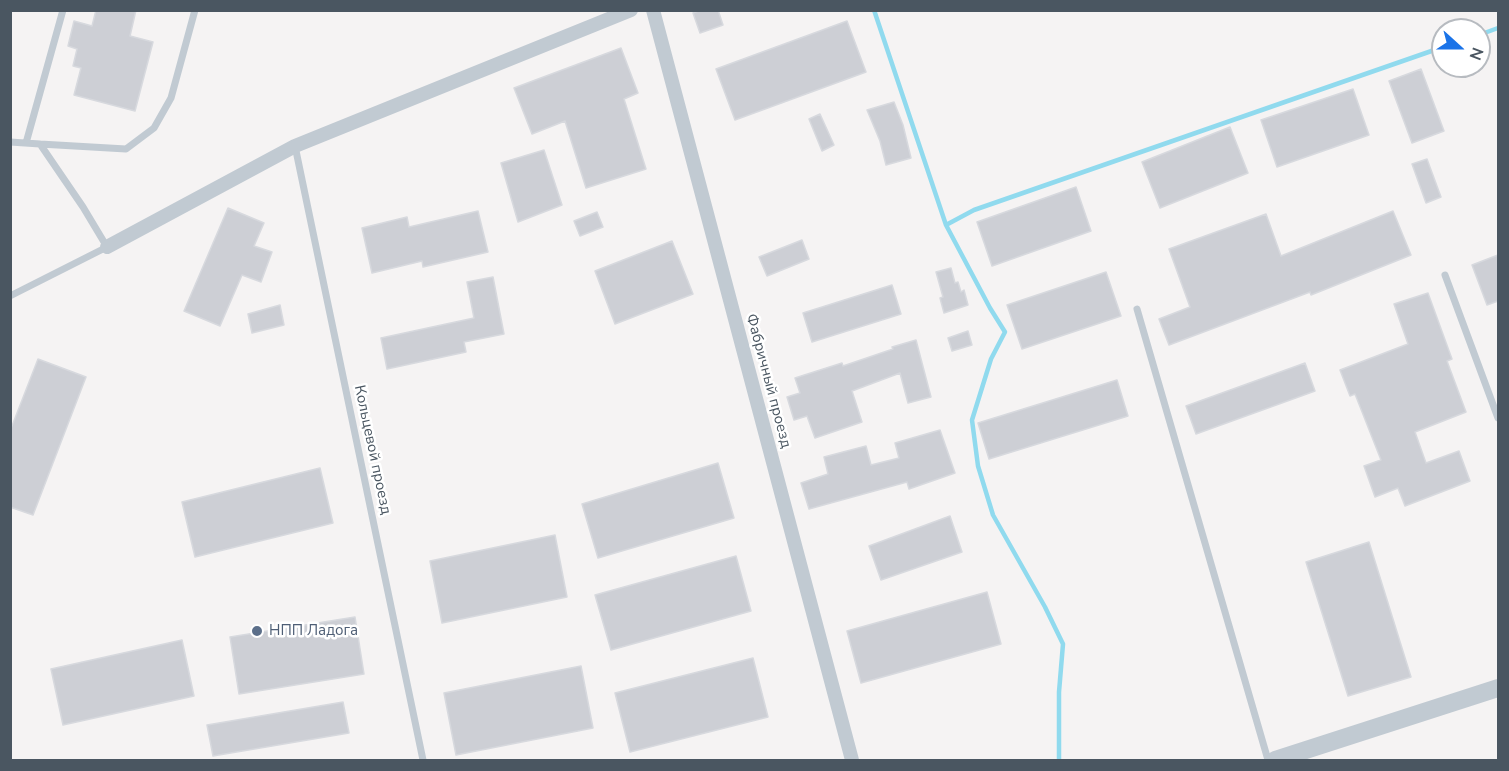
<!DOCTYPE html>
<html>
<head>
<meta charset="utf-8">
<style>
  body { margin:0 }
  #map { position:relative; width:1509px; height:771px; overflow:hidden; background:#f5f3f3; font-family:"Nunito Sans",sans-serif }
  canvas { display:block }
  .frame { position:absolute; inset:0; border:12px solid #4a5661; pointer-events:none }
  .north { position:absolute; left:1431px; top:18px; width:60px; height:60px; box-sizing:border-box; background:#fff; border:2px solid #b7bbc0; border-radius:50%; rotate:111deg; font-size:16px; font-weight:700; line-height:24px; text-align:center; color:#4a5661 }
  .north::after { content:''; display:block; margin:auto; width:21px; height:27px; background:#1a73e8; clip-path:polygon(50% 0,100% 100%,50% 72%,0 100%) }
</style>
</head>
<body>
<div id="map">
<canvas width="1509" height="771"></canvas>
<div class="frame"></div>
<div class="north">N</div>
</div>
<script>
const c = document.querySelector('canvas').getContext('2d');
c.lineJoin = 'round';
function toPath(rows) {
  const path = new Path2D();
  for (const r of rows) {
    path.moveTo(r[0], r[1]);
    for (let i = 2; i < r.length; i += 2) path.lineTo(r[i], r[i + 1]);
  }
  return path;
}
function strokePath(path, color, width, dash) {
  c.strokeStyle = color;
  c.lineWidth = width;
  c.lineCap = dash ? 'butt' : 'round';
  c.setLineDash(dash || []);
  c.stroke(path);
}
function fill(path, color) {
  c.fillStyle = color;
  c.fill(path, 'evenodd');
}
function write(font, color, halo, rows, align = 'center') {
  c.font = font + ' "Nunito Sans",sans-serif';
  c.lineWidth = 5;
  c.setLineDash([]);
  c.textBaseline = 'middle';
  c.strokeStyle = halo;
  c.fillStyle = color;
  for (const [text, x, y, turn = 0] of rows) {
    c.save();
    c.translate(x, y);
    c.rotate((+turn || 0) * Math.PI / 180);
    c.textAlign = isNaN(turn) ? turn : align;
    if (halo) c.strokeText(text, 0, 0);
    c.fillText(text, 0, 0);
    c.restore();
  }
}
const stream = toPath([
  [874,10,946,225,974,210,1443,47],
  [1479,35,1498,28],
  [946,225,990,308,1005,332,991,359,972,420,978,466,993,515,1045,607,1063,644,1059,692,1059,760]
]);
const building = toPath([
  [96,10,136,10,130,36,153,42,135,111,74,95,81,68,73,66,77,49,68,46,74,21,92,26,96,10],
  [701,10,718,10,723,25,700,33,693,13,701,10],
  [847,21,866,72,735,120,716,69,847,21],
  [621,48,638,93,624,99,646,169,586,188,565,121,532,134,514,88,621,48],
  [1421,69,1444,131,1412,143,1389,81,1421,69],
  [1353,89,1369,135,1277,167,1261,120,1353,89],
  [894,102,903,125,911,158,886,165,880,141,867,110,894,102],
  [820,114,834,145,822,151,809,119,820,114],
  [1230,127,1248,173,1160,208,1142,162,1230,127],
  [544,150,562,205,518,222,501,163,544,150],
  [1427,159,1441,197,1426,203,1412,164,1427,159],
  [1076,187,1091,231,992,266,977,222,1076,187],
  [228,208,264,223,254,246,272,252,261,282,242,275,220,326,184,311,228,208],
  [478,211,488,252,423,267,422,261,372,273,362,228,407,217,409,227,478,211],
  [1393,211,1411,255,1311,295,1310,292,1169,345,1159,319,1190,307,1169,249,1266,214,1281,256,1393,211],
  [597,212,603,227,580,236,574,221,597,212],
  [802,240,809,259,767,276,759,257,802,240],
  [672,241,693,294,615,324,595,271,672,241],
  [1498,255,1498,301,1487,305,1472,265,1498,255],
  [951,268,955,283,958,282,961,292,964,290,968,305,944,313,940,298,943,297,936,272,951,268],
  [1106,272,1121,316,1022,349,1007,305,1106,272],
  [493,277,504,334,464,342,466,352,387,369,381,338,474,318,467,282,493,277],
  [892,285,901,314,812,342,803,313,892,285],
  [1428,293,1452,359,1447,361,1466,412,1415,432,1426,463,1459,451,1470,481,1405,506,1398,488,1375,497,1364,466,1381,460,1355,394,1350,396,1340,370,1408,344,1394,304,1428,293],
  [280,305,284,325,252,333,248,314,280,305],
  [968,331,972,345,952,351,948,338,968,331],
  [916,340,931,397,908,403,900,373,852,391,862,422,815,438,807,416,794,420,787,397,800,393,795,378,842,363,843,366,893,349,892,347,916,340],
  [38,359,86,377,33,515,10,507,10,431,38,359],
  [1305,363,1315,391,1196,434,1186,406,1305,363],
  [1117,380,1128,416,989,459,978,423,1117,380],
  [940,430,955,473,909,489,907,482,809,509,801,483,828,474,824,457,866,446,871,465,899,458,895,443,940,430],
  [718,463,734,518,598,558,582,504,718,463],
  [320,468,333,523,195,557,182,502,320,468],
  [950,516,962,552,881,580,869,546,950,516],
  [555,535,567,597,442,623,430,561,555,535],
  [1369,542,1411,677,1348,696,1306,562,1369,542],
  [736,556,751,611,611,650,595,595,736,556],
  [987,592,1001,644,861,683,847,631,987,592],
  [355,617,364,674,239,694,230,637,355,617],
  [182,640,194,696,63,725,51,669,182,640],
  [753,658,768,717,630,752,615,693,753,658],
  [581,666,593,728,456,755,444,693,581,666],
  [343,702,349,733,213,756,207,725,343,702]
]);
const service = toPath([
  [10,142,40,144,83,207,107,247,10,296],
  [26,143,63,10],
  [40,144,126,149,154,128,171,98,195,10],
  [295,146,423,760],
  [1445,275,1498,418],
  [1137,309,1268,760]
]);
const minor = toPath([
  [653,10,852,760],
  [107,247,295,146,631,10]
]);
const tertiary = toPath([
  [1275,760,1498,688]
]);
const markers = [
  [257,631,6,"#5c6f8a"]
];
const streetNames = [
  ["Фабричный проезд",768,381,75],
  ["Кольцевой проезд",372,450,78]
];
const serviceNames = [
  ["НПП Ладога",269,631]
];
strokePath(stream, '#90daee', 4.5);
fill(building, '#cdcfd5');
strokePath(building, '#d7d9de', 1.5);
strokePath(service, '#c1cad2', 7);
strokePath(minor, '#c1cad2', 14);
strokePath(tertiary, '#c1cad2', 18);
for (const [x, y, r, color] of markers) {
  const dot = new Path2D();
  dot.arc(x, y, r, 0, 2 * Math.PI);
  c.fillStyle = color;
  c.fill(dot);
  strokePath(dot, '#fff', 2);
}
write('15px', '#4a5661', '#fff', streetNames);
write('15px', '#4e5e75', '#fff', serviceNames, 'left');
</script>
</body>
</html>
